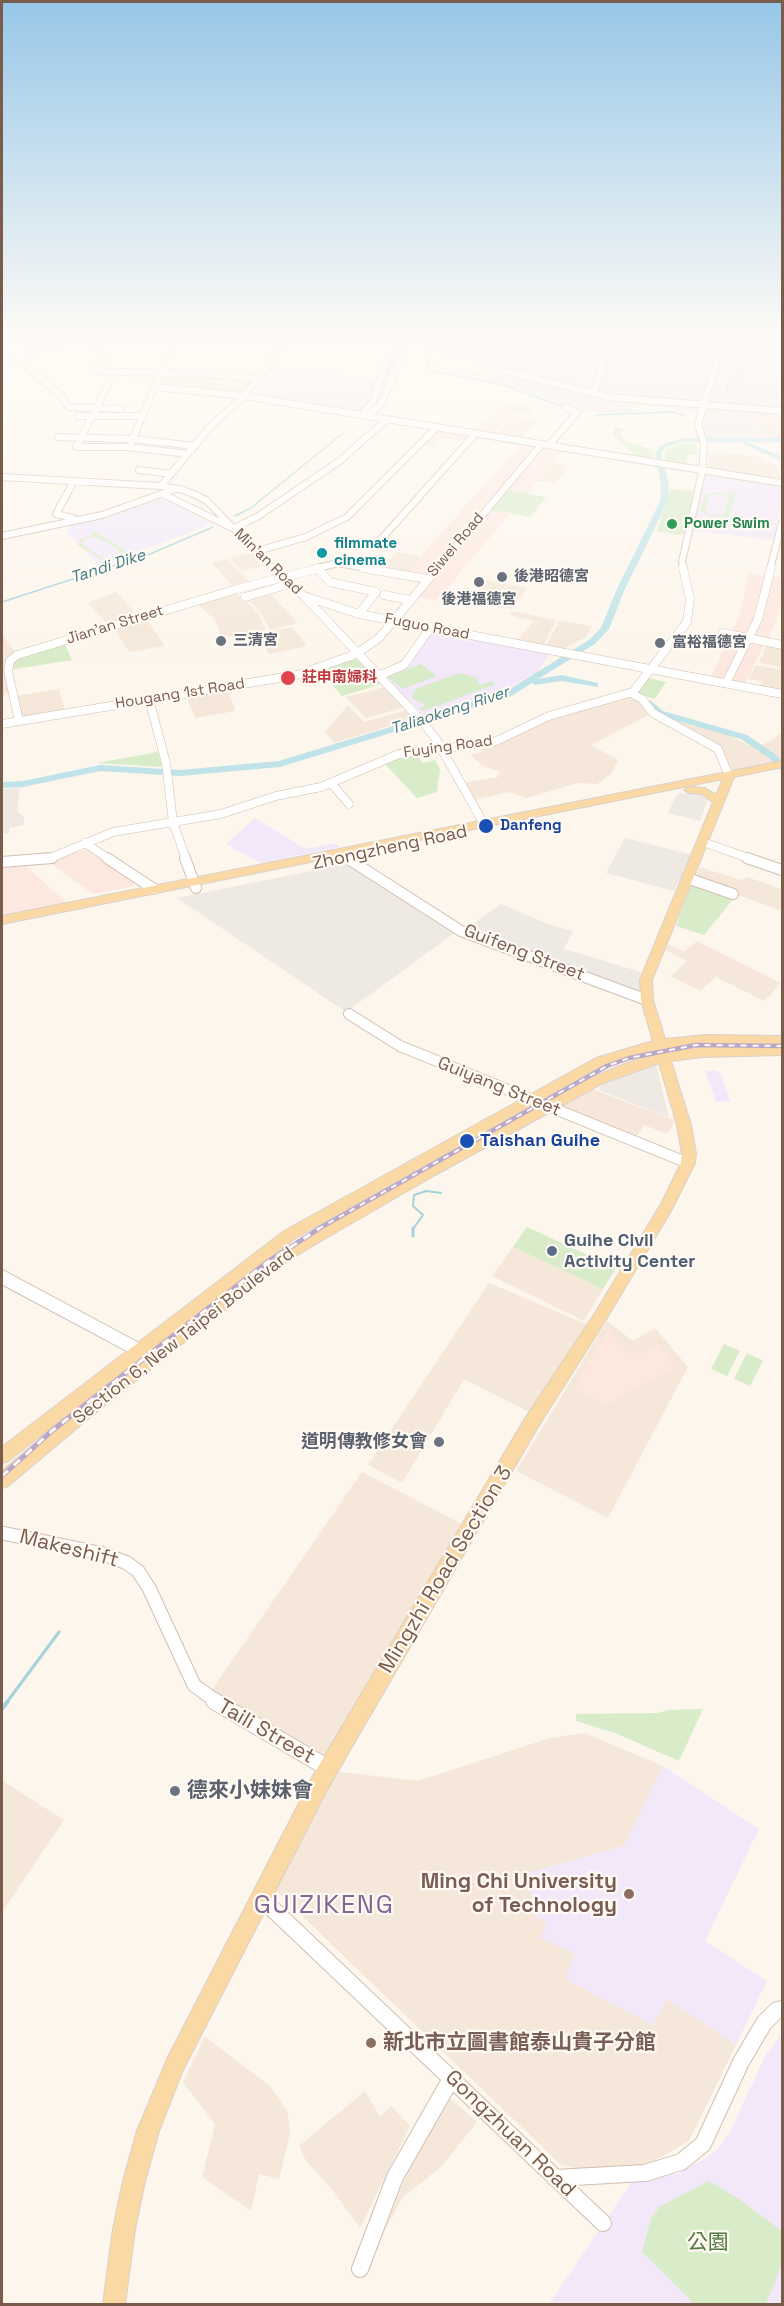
<!DOCTYPE html>
<html>
<head>
<meta charset="utf-8">
<style>
  body { margin:0 }
  #map { position:relative; width:784px; height:2306px; overflow:hidden; background:#fdf6ec; font-family:"Space Grotesk",sans-serif }
  canvas { display:block }
  .frame { position:absolute; inset:0; border:3px solid #7a5c4d; pointer-events:none }
</style>
</head>
<body>
<div id="map">
<canvas width="784" height="2306"></canvas>
<div class="frame"></div>
</div>
<script>
const c = document.querySelector('canvas').getContext('2d');
c.lineJoin = 'round';
function fill(path, color) {
  c.fillStyle = color;
  c.fill(path, 'evenodd');
}
function toPath(rows) {
  const path = new Path2D();
  for (const r of rows) {
    path.moveTo(r[0], r[1]);
    for (let i = 2; i < r.length; i += 2) path.lineTo(r[i], r[i + 1]);
  }
  return path;
}
function strokePath(path, color, width, dash) {
  c.strokeStyle = color;
  c.lineWidth = width;
  c.lineCap = dash ? 'butt' : 'round';
  c.setLineDash(dash || []);
  c.stroke(path);
}
function write(font, color, halo, rows, align = 'center') {
  c.font = font + ' "Space Grotesk","Noto Sans TC",sans-serif';
  c.lineWidth = 4.5;
  c.setLineDash([]);
  c.textBaseline = 'middle';
  c.strokeStyle = halo;
  c.fillStyle = color;
  for (const [text, x, y, turn = 0] of rows) {
    c.save();
    c.translate(x, y);
    c.rotate((+turn || 0) * Math.PI / 180);
    c.textAlign = isNaN(turn) ? turn : align;
    if (halo) c.strokeText(text, 0, 0);
    c.fillText(text, 0, 0);
    c.restore();
  }
}
const residential = toPath([
  [225,375,257,379,241,395,211,391],
  [506,402,533,407,528,414,511,413,493,433,477,430],
  [763,411,778,412,779,419,782,420,782,438,763,438,760,430,751,421,750,417,756,417],
  [512,415,529,418,538,420,522,438,495,434],
  [438,428,473,434,466,442,440,438,435,444,440,445,438,447,423,445],
  [710,451,755,456,780,468,778,472,782,476,782,482,706,470],
  [543,461,566,465,568,467,555,483,531,480],
  [256,552,268,565,241,571,230,558],
  [398,552,440,561,414,575,382,568],
  [227,559,251,583,235,588,211,563],
  [486,580,527,588,512,609,471,601],
  [235,591,258,613,265,629,264,632,222,638,215,620,197,603],
  [267,591,298,623,270,630,259,610,245,597],
  [116,592,137,615,108,625,88,603],
  [512,611,556,620,544,645,517,640,534,621,509,615],
  [146,618,165,646,129,652,114,628],
  [560,620,592,626,586,637,564,649,546,646],
  [292,627,307,646,269,654,257,634],
  [2,635,17,654,4,664,9,694,2,696],
  [767,644,782,647,782,667,759,663],
  [756,665,782,670,782,691,761,687,762,681,748,679],
  [385,687,405,707,366,718,346,697],
  [59,689,65,711,22,718,16,696],
  [227,689,236,711,195,718,186,696],
  [630,695,653,713,591,745,618,760,611,774,597,784,577,783,527,798,509,792,473,800,463,783,498,777,500,772,483,766,470,755,483,752,479,747,547,718],
  [348,705,364,722,407,710,416,718,334,743,325,732],
  [658,715,725,733,757,749,782,733,782,764,729,776,718,748],
  [700,867,741,880,747,877,782,889,782,911,700,881,696,878],
  [697,941,781,983,764,1001,716,977,700,991,671,976,687,961,665,950,668,944,684,952],
  [590,1086,593,1089,675,1121,667,1134,644,1125,635,1139,562,1109,560,1104],
  [513,1247,603,1289,584,1321,492,1276],
  [489,1283,588,1325,533,1414,464,1379,402,1483,368,1465],
  [607,1321,633,1341,655,1328,688,1367,608,1518,516,1471],
  [362,1472,466,1526,326,1763,209,1694],
  [585,1733,663,1766,624,1846,527,1873,547,1924,575,1954,566,1979,653,2025,667,1999,736,2045,689,2141,644,2167,581,2169,561,2165,273,1888,333,1771,418,1781,550,1738],
  [3,1781,64,1820,2,1912,2,1783],
  [205,2037,271,2087,288,2113,290,2133,279,2179,259,2174,251,2211,202,2177,215,2124,183,2082],
  [365,2091,380,2117,391,2106,410,2126,360,2228,334,2192,305,2159,299,2146],
  [450,2098,477,2122,443,2165,403,2197,383,2233,412,2162]
]);
const commercial = toPath([
  [523,441,566,448,436,601,412,595,420,584,404,575],
  [749,573,782,578,782,600,776,622,744,685,710,679,739,616],
  [88,849,134,880,135,886,93,894,50,863,77,850,80,852],
  [25,865,67,903,2,917,2,866],
  [608,1330,629,1353,632,1350,639,1353,659,1344,676,1368,606,1405,573,1388]
]);
const industrial = toPath([
  [429,341,491,341,512,346,516,341,659,341,637,342,642,379,639,345,782,341,782,420,779,420,777,412,763,411,764,416,750,417,763,438,707,439,703,428,712,393,704,394,699,412,638,405,632,413,582,412,568,407,595,395,567,406,480,377,448,372,455,368,489,374,496,369,432,351],
  [20,788,17,812,24,817,24,825,9,828,9,833,2,834,2,789],
  [690,792,701,794,708,799,700,821,668,813,677,794],
  [625,838,692,855,674,891,606,873],
  [346,864,456,932,346,1012,177,898],
  [501,904,550,925,573,931,564,949,641,972,639,991,466,929],
  [648,1062,656,1064,669,1118,599,1090,605,1079]
]);
const education = toPath([
  [276,370,379,378,371,401,359,412,256,393],
  [704,474,782,485,782,502,773,540,691,531],
  [166,497,202,519,214,523,100,567,67,533,69,524,102,518],
  [431,632,549,654,537,672,505,690,425,716,384,677,411,664],
  [255,818,306,849,335,843,340,847,260,863,226,844],
  [715,1070,720,1072,730,1101,716,1102,705,1071],
  [663,1766,759,1829,705,1941,767,1981,736,2045,667,1999,653,2025,565,1979,575,1954,540,1937,547,1924,535,1915,527,1873,624,1846],
  [782,2035,782,2304,549,2304,633,2180,678,2174,715,2152,730,2132,766,2054]
]);
const green = toPath([
  [167,374,224,376,210,390,161,386],
  [615,427,625,429,619,434,627,442,654,450,653,459,636,457,612,435],
  [697,443,697,455,688,455,686,465,666,462,665,452,669,448,680,444],
  [671,489,694,491,689,517,685,517,685,533,680,535,657,531],
  [510,490,546,497,530,517,494,510,492,508,506,491],
  [719,492,730,495,731,492,736,493,728,521,724,520,724,517,707,516,700,510,705,495],
  [719,494,729,498,725,513,717,516,707,514,705,510,709,496],
  [95,531,132,555,124,554,112,560,102,560,78,545,79,539,93,535,91,533],
  [97,537,119,550,120,555,113,558,102,558,81,543,86,538],
  [64,642,72,660,9,670,15,659],
  [356,659,381,683,379,685,342,696,321,671],
  [421,664,437,676,403,689,387,677],
  [459,673,475,677,480,685,491,681,496,684,424,711,419,708,426,705,412,698,415,689],
  [649,678,666,682,655,699,636,694],
  [158,752,162,767,96,763],
  [417,754,422,763,435,760,440,769,437,792,417,798,384,763],
  [691,884,735,897,704,935,676,926],
  [527,1227,616,1268,603,1289,513,1247],
  [724,1344,740,1351,727,1376,711,1369],
  [747,1353,763,1361,750,1386,734,1379],
  [703,1709,679,1761,615,1733,576,1721,576,1714,657,1713,669,1710],
  [709,2181,736,2197,782,2231,782,2264,766,2304,694,2304,642,2252,651,2218,659,2207]
]);
const streamFar3 = toPath([
  [426,341,429,368],
  [434,371,500,384,561,406],
  [385,381,394,358,404,344,402,341],
  [726,395,727,386,749,367,743,355],
  [595,415,672,412,686,416],
  [235,516,251,508,343,433],
  [2,602,150,554,213,527]
]);
const streamFar2 = toPath([
  [413,1229,423,1215,413,1206,414,1195,426,1191,441,1193]
]);
const streamFar1 = toPath([
  [413,1228,413,1236],
  [7,1702,59,1632]
]);
const stream = toPath([
  [2,1709,8,1701]
]);
const river = toPath([
  [687,438,782,438,782,442,748,442,782,457,782,461,743,444,742,442,687,442,672,445,664,449,661,454,669,484,668,501,624,591,609,629,595,644,538,679,561,675,598,683,598,687,561,681,535,685,532,683,511,696,280,767,180,776,100,771,23,787,2,788,2,782,23,781,100,765,180,770,279,761,505,692,589,640,601,628,616,591,660,501,661,484,655,454,659,447,668,442,687,438],
  [650,700,663,711,747,735,775,754,782,762,782,770,779,769,769,758,741,739,657,715,646,703,650,700]
]);
const minorFar4 = toPath([
  [70,341,15,356,61,396,69,407,121,409],
  [88,341,103,352,94,371,226,375,258,379],
  [595,341,629,344,769,341],
  [2,354,6,358,15,356],
  [503,355,516,341],
  [428,370,433,369],
  [502,370,608,397,782,411],
  [115,372,76,447,129,447,188,454],
  [156,387,244,396,782,483],
  [593,394,603,366,603,342],
  [365,410,373,402,385,364,398,345,396,341],
  [364,415,370,414,381,404,407,344,405,341],
  [78,416,143,416],
  [58,437,133,439,195,446],
  [131,443,174,341],
  [549,445,577,413,565,407],
  [139,470,171,474],
  [2,477,161,486,184,490,206,500,273,569],
  [161,486,210,427,244,396,270,363,283,341],
  [163,494,230,527],
  [73,518,56,514,74,481],
  [234,528,257,517,341,460,387,419],
  [2,536,102,515,175,489],
  [375,546,476,433],
  [257,551,306,537,347,517,437,427],
  [314,569,338,563,372,569],
  [437,569,542,444],
  [684,569,682,562,702,472,704,444,698,424,723,341],
  [770,569,782,523]
]);
const minorFar3 = toPath([
  [272,568,304,596,418,717,436,739,486,828],
  [317,568,330,582,376,592,359,614],
  [363,568,427,579],
  [384,595,410,600],
  [245,597,290,584],
  [307,597,359,614,782,694],
  [723,633,782,645],
  [378,676,404,665,431,627],
  [726,683,758,619,771,568],
  [631,693,642,699,653,713,718,749,729,776],
  [149,699,166,763,173,822,186,859],
  [19,721,8,671,10,661,17,655,237,589,320,568],
  [2,724,297,675,356,654,379,638,438,568],
  [331,783,349,804],
  [703,842,751,859],
  [85,843,109,859],
  [346,857,349,859],
  [48,859,113,832,221,814,276,796,321,787,399,754,494,742,549,716,633,692,687,622,690,599,683,568]
]);
const minorFar2 = toPath([
  [107,858,154,889],
  [185,858,196,888],
  [347,858,461,931,647,1000],
  [747,858,782,870],
  [2,862,52,858],
  [687,878,733,894],
  [349,1014,400,1046,688,1163]
]);
const minorFar1 = toPath([
  [2,1277,144,1353],
  [2,1533,104,1554,127,1563,138,1571,149,1588,194,1685,217,1702]
]);
const minor = toPath([
  [214,1701,328,1768],
  [260,1897,603,2223],
  [555,2178,645,2173,681,2162,703,2144,741,2062,764,2023,777,2010,782,2009],
  [360,2269,395,2177,451,2079]
]);
const major = toPath([
  [782,761,782,767,734,777,652,980,653,1000,665,1039,706,1035,782,1036,782,1044,706,1043,667,1048,669,1052,702,1047,782,1046,782,1055,702,1057,671,1061,691,1125,696,1154,695,1163,671,1211,605,1321,536,1430,328,1788,183,2070,159,2131,145,2181,135,2229,125,2304,103,2304,113,2229,123,2181,137,2131,168,2057,314,1774,524,1420,595,1313,661,1204,681,1163,682,1154,677,1125,659,1063,601,1084,435,1175,307,1249,275,1270,89,1418,8,1486,2,1488,2,1471,77,1408,265,1262,297,1241,425,1167,591,1078,627,1063,657,1054,655,1050,605,1064,294,1239,8,1461,2,1463,2,1447,284,1231,596,1058,653,1041,641,1000,640,980,713,802,702,794,689,793,684,790,689,787,705,788,716,795,723,779,2,924,2,916,782,761]
]);
const railFar1 = toPath([
  [318,1229,607,1066,629,1058,696,1045,782,1046]
]);
const rail = toPath([
  [2,1476,53,1430,266,1263,320,1228]
]);
const markers = [
  [672,524,6,"#2e9e5b"],
  [322,553,6,"#0f9aa8"],
  [502,577,6,"#6b7280"],
  [479,582,6,"#6b7280"],
  [221,641,6,"#6b7280"],
  [660,643,6,"#6b7280"],
  [288,678,8,"#e0444e"],
  [486,826,8,"#1a4fb4"],
  [467,1141,8,"#1a4fb4"],
  [552,1251,6,"#5c6f8a"],
  [439,1442,6,"#6b7280"],
  [175,1791,6,"#6b7280"],
  [629,1894,6,"#8d6e63"],
  [371,2043,6,"#8d6e63"]
];
const farLeisurenames = [
  ["Power Swim",684,524]
];
const farCulturenames = [
  ["filmmate",334,544],
  ["cinema",334,561]
];
const farStreetnames = [
  ["Siwei Road",456,545,-50],
  ["Min'an Road",268,562,44],
  ["Jian'an Street",115,625,-17],
  ["Fuguo Road",427,627,11],
  ["Hougang 1st Road",180,694,-9],
  ["Fuying Road",448,747,-8]
];
const farWorshipnames = [
  ["後港昭德宮",514,577],
  ["後港福德宮",479,600,"center"],
  ["三清宮",233,641],
  ["富裕福德宮",672,643]
];
const farHealthnames = [
  ["莊申南婦科",302,678]
];
const farTransitnames = [
  ["Danfeng",500,826]
];
const farWaternames = [
  ["Tandi Dike",108,567,-18],
  ["Taliaokeng River",450,711,-18]
];
const streetNames = [
  ["Zhongzheng Road",390,848,-12],
  ["Guifeng Street",524,953,21],
  ["Guiyang Street",499,1087,22],
  ["Section 6, New Taipei Boulevard",184,1336,-38]
];
const transitNames = [
  ["Taishan Guihe",480,1141]
];
const serviceNames = [
  ["Guihe Civil",564,1241],
  ["Activity Center",564,1262]
];
const worshipNames = [
  ["道明傳教修女會",427,1442]
];
const nearStreetnames = [
  ["Makeshift",69,1549,14],
  ["Mingzhi Road Section 3",446,1570,-59],
  ["Taili Street",266,1732,30],
  ["Gongzhuan Road",510,2134,44]
];
const nearWorshipnames = [
  ["德來小妹妹會",187,1791]
];
const nearEducationnames = [
  ["Ming Chi University",617,1882],
  ["of Technology",617,1906],
  ["新北市立圖書館泰山貴子分館",383,2043,"left"]
];
const nearParknames = [
  ["公園",708,2243]
];
const nearQuarternames = [
  ["GUIZIKENG",324,1906]
];
fill(residential, '#f5e8da');
fill(commercial, '#fde8e0');
fill(industrial, '#efe9e4');
fill(education, '#f3e8fa');
fill(green, '#d8ecc9');
strokePath(streamFar3, '#a5d3da', 1.5);
strokePath(streamFar2, '#a5d3da', 2);
strokePath(streamFar1, '#a5d3da', 3);
strokePath(stream, '#a5d3da', 4);
fill(river, '#bfe3e8');
strokePath(minorFar4, '#d1beb0', 8);
strokePath(minorFar3, '#d1beb0', 9);
strokePath(minorFar2, '#d1beb0', 12);
strokePath(minorFar1, '#d1beb0', 15);
strokePath(minor, '#d1beb0', 18);
strokePath(major, '#dad1cd', 2);
strokePath(minorFar4, '#fff', 6);
strokePath(minorFar3, '#fff', 8);
strokePath(minorFar2, '#fff', 10);
strokePath(minorFar1, '#fff', 13);
strokePath(minor, '#fff', 16);
fill(major, '#fbd9a5');
strokePath(railFar1, '#b9a8c9', 4.5);
strokePath(rail, '#b9a8c9', 5);
strokePath(railFar1, '#fffaf3', 2, [6]);
strokePath(rail, '#fffaf3', 3, [8]);
const sky = c.createLinearGradient(0, 0, 0, 664);
sky.addColorStop(0, '#97c7e8');
sky.addColorStop(0.51, '#fefbf6');
sky.addColorStop(1, '#fefbf600');
c.fillStyle = sky;
c.fillRect(0, 0, 784, 664);
for (const [x, y, r, color] of markers) {
  const dot = new Path2D();
  dot.arc(x, y, r, 0, 2 * Math.PI);
  c.fillStyle = color;
  c.fill(dot);
  strokePath(dot, '#fffaf3', 2);
}
write('bold 15px', '#27864d', '#fffaf3', farLeisurenames, 'left');
write('bold 15px', '#0d838f', '#fffaf3', farCulturenames, 'left');
write('15px', '#7a5c4d', '#fffaf3', farStreetnames);
write('bold 15px', '#5b616d', '#fffaf3', farWorshipnames, 'left');
write('bold 15px', '#be3a42', '#fffaf3', farHealthnames, 'left');
write('bold 15px', '#164399', '#fffaf3', farTransitnames, 'left');
write('italic 16px', '#437c86', '#fffaf3', farWaternames);
write('18px', '#7a5c4d', '#fffaf3', streetNames);
write('bold 18px', '#164399', '#fffaf3', transitNames, 'left');
write('bold 18px', '#4e5e75', '#fffaf3', serviceNames, 'left');
write('bold 18px', '#5b616d', '#fffaf3', worshipNames, 'right');
write('21px', '#7a5c4d', '#fffaf3', nearStreetnames);
write('bold 21px', '#5b616d', '#fffaf3', nearWorshipnames, 'left');
write('bold 21px', '#785e54', '#fffaf3', nearEducationnames, 'right');
write('21px', '#537a41', '#fffaf3', nearParknames);
c.letterSpacing = '1.5px';
write('26px', '#846695', '#fffaf3', nearQuarternames);
c.letterSpacing = '0px';
</script>
</body>
</html>
